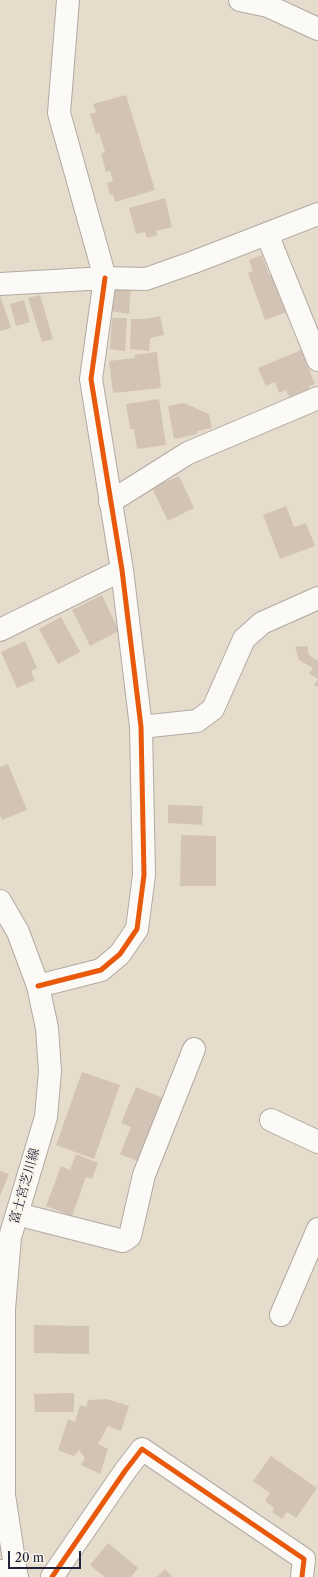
<!DOCTYPE html>
<html>
<head>
<meta charset="utf-8">
<style>
  body { margin:0 }
  #map { position:relative; width:318px; height:1577px; overflow:hidden; background:#e6dccc; font-family:"Libre Caslon Text",serif }
  canvas { display:block }
  .scale { position:absolute; left:8px; top:1551px; width:73px; height:18px; box-sizing:border-box; border:2px solid #22223b; border-top:0; padding-left:5px; font-size:12px; line-height:14px; white-space:nowrap; color:#22223b; -webkit-text-stroke:3px #f7f3e8; paint-order:stroke }
</style>
</head>
<body>
<div id="map">
<canvas width="318" height="1577"></canvas>
<div class="scale">20 m</div>
</div>
<script>
const c = document.querySelector('canvas').getContext('2d');
c.lineJoin = 'round';
function fill(path, color) {
  c.fillStyle = color;
  c.fill(path, 'evenodd');
}
function toPath(rows) {
  const path = new Path2D();
  for (const r of rows) {
    path.moveTo(r[0], r[1]);
    for (let i = 2; i < r.length; i += 2) path.lineTo(r[i], r[i + 1]);
  }
  return path;
}
function strokePath(path, color, width, dash) {
  c.strokeStyle = color;
  c.lineWidth = width;
  c.lineCap = dash ? 'butt' : 'round';
  c.setLineDash(dash || []);
  c.stroke(path);
}
function write(font, color, halo, rows, align = 'center') {
  c.font = font + ' "Libre Caslon Text","Noto Serif JP",serif';
  c.lineWidth = 4;
  c.setLineDash([]);
  c.textBaseline = 'middle';
  c.strokeStyle = halo;
  c.fillStyle = color;
  for (const [text, x, y, turn = 0] of rows) {
    c.save();
    c.translate(x, y);
    c.rotate((+turn || 0) * Math.PI / 180);
    c.textAlign = isNaN(turn) ? turn : align;
    if (halo) c.strokeText(text, 0, 0);
    c.fillText(text, 0, 0);
    c.restore();
  }
}
const building = toPath([
  [126,95,155,190,115,202,113,194,110,195,107,183,113,181,110,171,106,172,101,153,105,152,99,133,96,134,90,114,96,112,93,104],
  [165,198,172,227,156,231,158,235,147,238,145,232,136,234,129,208],
  [262,255,269,275,274,275,287,312,265,320,248,273,253,271,249,260],
  [131,287,129,314,112,311,112,291],
  [0,295,11,328,0,331],
  [40,295,53,339,42,342,28,298],
  [24,300,30,322,16,326,10,304],
  [160,316,164,335,150,338,149,351,130,349,131,319,145,319],
  [112,318,127,318,125,351,110,349],
  [301,350,315,384,309,386,310,389,289,397,286,390,279,393,275,382,266,386,258,368],
  [157,352,161,388,113,393,109,361,135,358,134,355],
  [159,399,166,445,137,449,134,429,130,429,126,404],
  [184,403,209,414,212,428,197,431,197,434,174,439,168,406],
  [179,476,194,508,168,521,152,488],
  [286,506,294,527,306,523,315,546,280,559,263,515],
  [102,595,119,631,90,646,72,610],
  [61,617,80,652,58,664,39,629],
  [25,641,37,668,31,671,35,680,17,688,1,652],
  [308,646,308,654,316,660,318,659,318,687,314,685,318,679,309,674,313,668,299,660,295,647],
  [8,764,27,810,2,820,0,815,0,767],
  [168,805,203,806,202,825,168,823],
  [181,835,216,836,216,886,180,886],
  [82,1072,120,1085,94,1159,56,1145],
  [136,1087,163,1098,137,1161,120,1154,131,1127,121,1123],
  [76,1154,98,1163,92,1179,86,1177,72,1216,46,1206,61,1166,70,1170],
  [0,1171,9,1174,0,1196],
  [34,1325,89,1326,89,1354,34,1353],
  [74,1393,74,1412,35,1412,34,1394],
  [107,1399,129,1406,121,1431,108,1426,98,1444,108,1449,100,1474,81,1465,85,1458,79,1450,74,1456,58,1450,68,1419,75,1422,80,1405,86,1407,88,1400],
  [271,1456,317,1488,296,1518,287,1512,282,1519,272,1512,274,1508,265,1501,270,1493,253,1481],
  [108,1543,138,1568,131,1577,105,1577,90,1565],
  [165,1569,173,1577,157,1577]
]);
const minor = toPath([
  [240,0,268,6,318,29],
  [267,234,318,360],
  [0,284,105,278,146,279,194,262,318,214],
  [110,502,188,453,318,398],
  [0,630,122,570],
  [141,727,197,721,213,709,244,639,262,623,318,598],
  [38,986,101,970,120,954,137,929,144,875,141,727,122,570,91,379,105,278,59,113,68,0],
  [271,1120,318,1142],
  [17,1214,123,1241,130,1236,144,1175,194,1049],
  [281,1315,318,1229],
  [0,1571,16,1573],
  [52,1577,125,1471,142,1449,304,1559,302,1577]
]);
const major = toPath([
  [0,901,18,932,38,986,47,1028,50,1071,46,1117,10,1237,4,1309,4,1495,16,1573,17,1577]
]);
const cycleway = toPath([
  [38,986,101,970,120,954,137,929,144,875,141,727,122,570,91,379,105,278],
  [52,1577,125,1471,142,1449,304,1559,302,1577]
]);
const streetNames = [
  ["富士宮芝川線",25,1186,-74]
];
fill(building, '#d3c3b5');
strokePath(minor, '#b1aaa3', 24);
strokePath(major, '#b1aaa3', 24);
strokePath(minor, '#fbfaf7', 22);
strokePath(major, '#fbfaf7', 22);
strokePath(cycleway, '#e8590c', 5);
write('13px', '#22223b', '#f7f3e8', streetNames);
</script>
</body>
</html>
